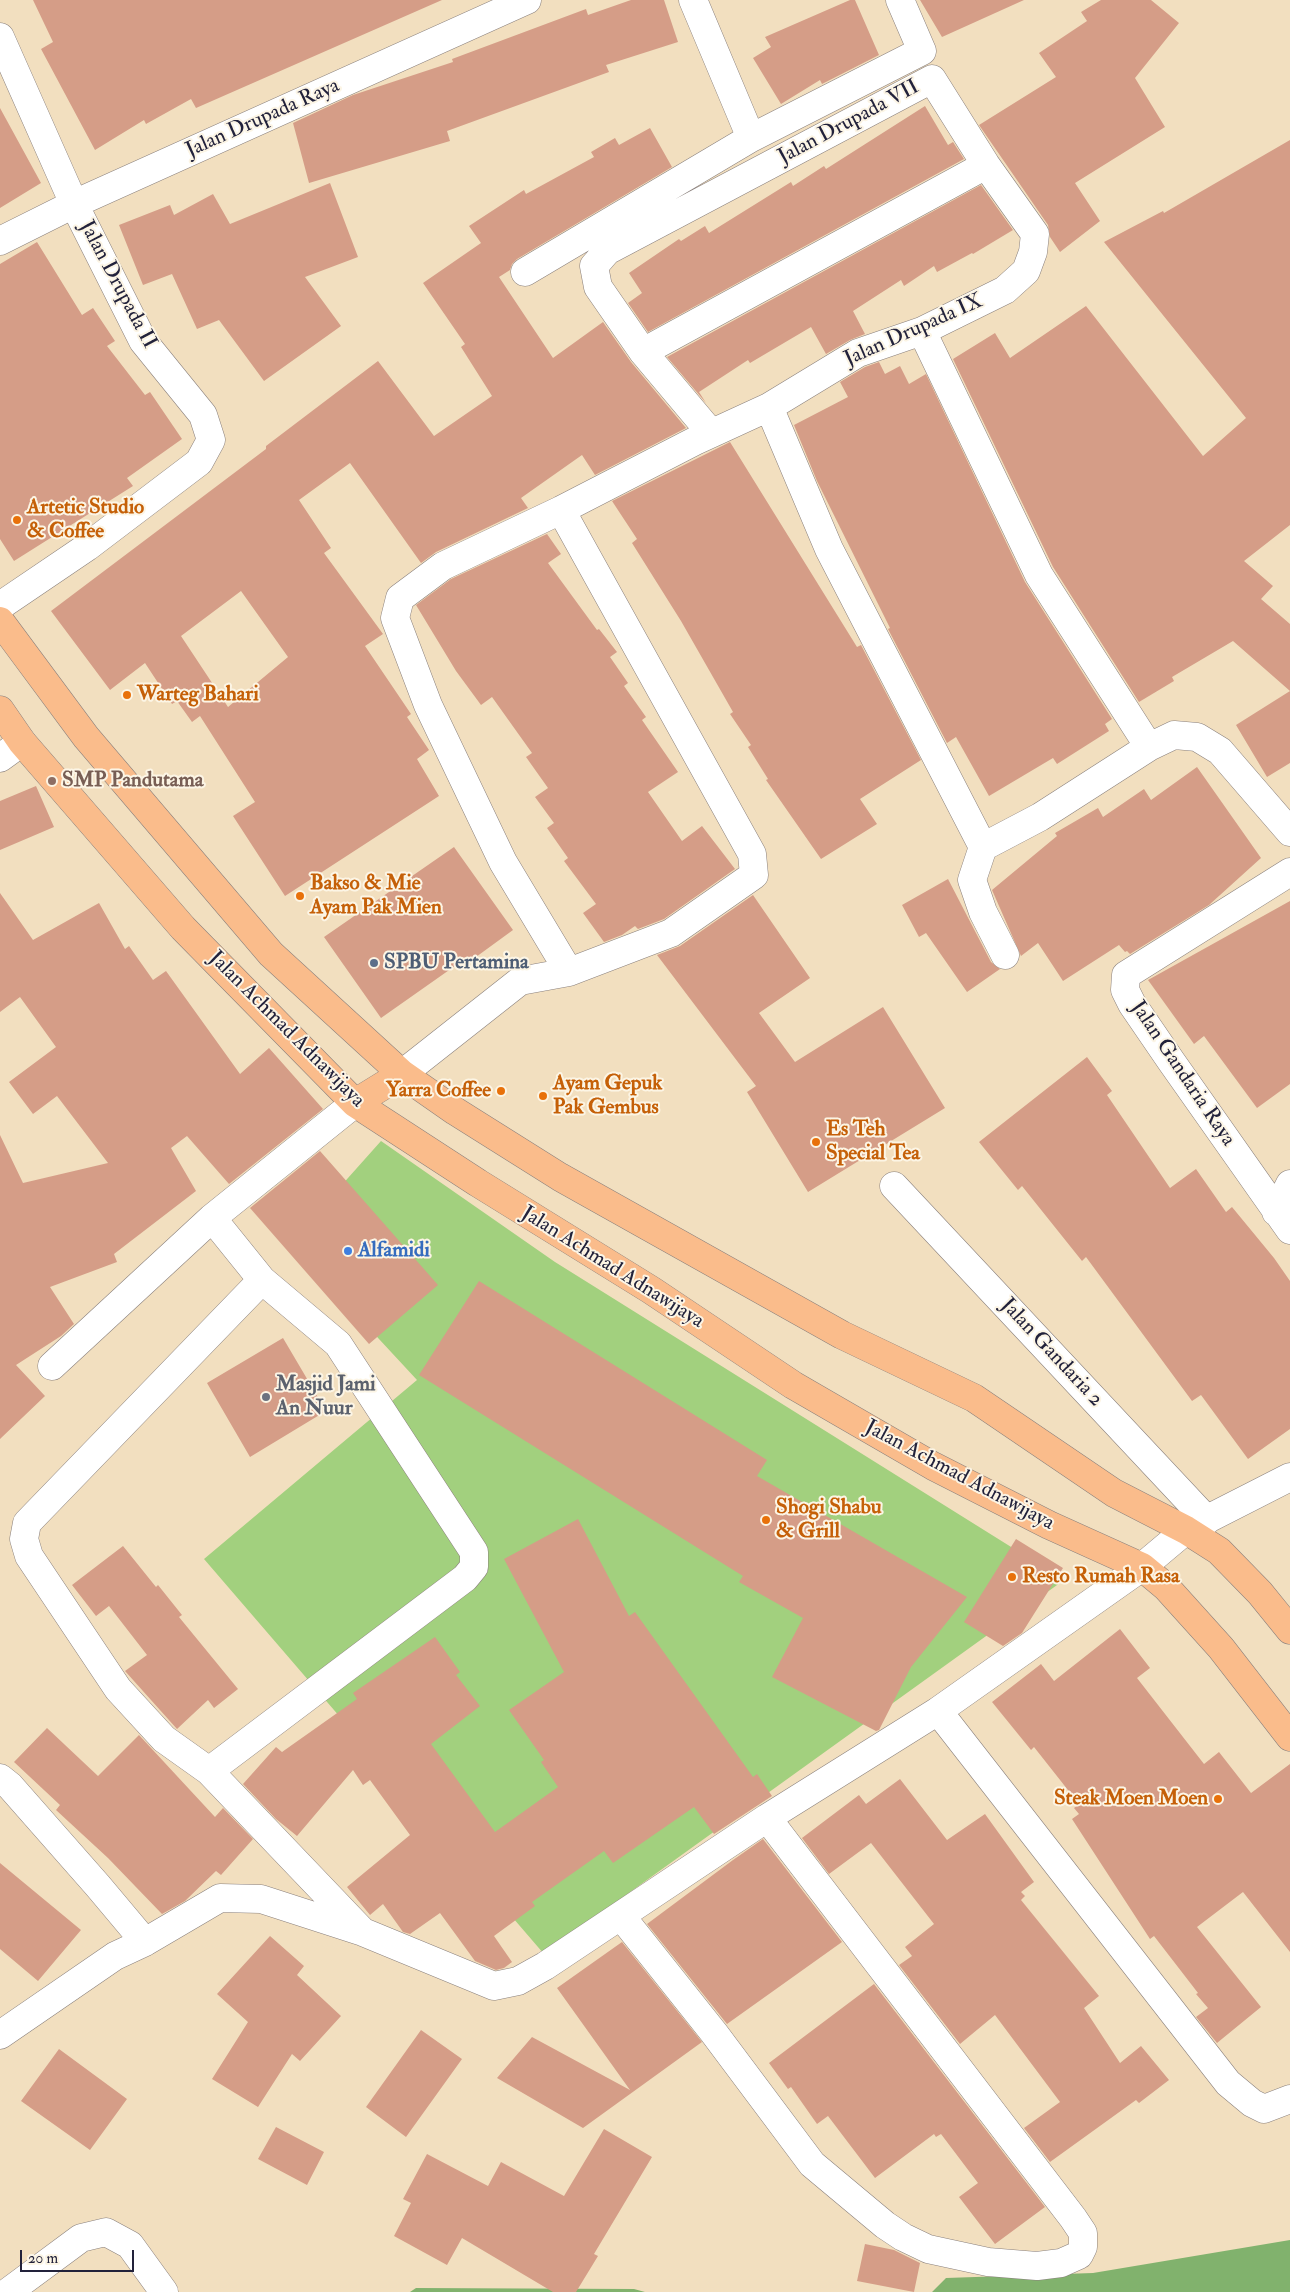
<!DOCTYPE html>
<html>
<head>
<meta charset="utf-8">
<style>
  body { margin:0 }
  #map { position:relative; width:1290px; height:2292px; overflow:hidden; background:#f2dfbf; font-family:"IM FELL Double Pica",serif }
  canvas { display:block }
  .scale { position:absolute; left:20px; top:2250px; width:114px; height:22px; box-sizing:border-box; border:2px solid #22223b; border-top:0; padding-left:6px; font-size:15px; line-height:18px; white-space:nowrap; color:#22223b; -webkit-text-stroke:4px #fcf5e5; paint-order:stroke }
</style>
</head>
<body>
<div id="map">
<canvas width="1290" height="2292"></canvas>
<div class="scale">20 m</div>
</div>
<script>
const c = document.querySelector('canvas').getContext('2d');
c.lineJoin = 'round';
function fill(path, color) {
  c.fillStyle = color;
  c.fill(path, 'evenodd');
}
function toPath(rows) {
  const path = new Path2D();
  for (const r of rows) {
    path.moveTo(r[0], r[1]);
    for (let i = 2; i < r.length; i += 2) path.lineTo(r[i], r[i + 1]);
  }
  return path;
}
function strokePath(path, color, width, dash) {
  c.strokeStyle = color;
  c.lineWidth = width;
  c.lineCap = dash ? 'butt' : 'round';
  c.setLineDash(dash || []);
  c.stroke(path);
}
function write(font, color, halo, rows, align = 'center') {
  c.font = font + ' "IM FELL Double Pica",serif';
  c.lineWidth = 4;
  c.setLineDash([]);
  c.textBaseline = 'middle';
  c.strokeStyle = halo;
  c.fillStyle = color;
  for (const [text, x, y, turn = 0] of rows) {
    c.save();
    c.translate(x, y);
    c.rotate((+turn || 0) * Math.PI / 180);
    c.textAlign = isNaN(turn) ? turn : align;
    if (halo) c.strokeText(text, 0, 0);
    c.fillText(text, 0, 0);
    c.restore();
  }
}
const green = toPath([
  [381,1141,555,1262,1064,1580,544,1954,204,1559,417,1380,290,1243]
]);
const forest = toPath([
  [1290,2240,1290,2292,932,2292,946,2278,1093,2273],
  [416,2288,634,2289,645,2292,410,2292]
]);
const building = toPath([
  [33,0,442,0,196,108,191,99,146,124,144,120,95,150,41,49,53,42],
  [631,0,664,0,678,42,606,65,609,72,447,131,450,141,309,183,293,123,353,95,453,62,452,59,586,9,588,15],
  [850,0,855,0,879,55,822,84,820,80,781,104,753,58,771,47,765,37],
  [920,0,1024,0,942,37],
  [1101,0,1151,0,1179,23,1135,78,1165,127,1075,183,1100,221,1060,252,1050,237,1048,225,979,125,1056,77,1039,53,1087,21,1081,12],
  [925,106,948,145,953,142,964,159,648,332,628,303,642,293,629,273,679,239,681,241,705,226,709,233,791,182,793,186,824,166,826,169],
  [0,108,41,183,0,208],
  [650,128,672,167,517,259,512,264,510,270,499,277,553,358,603,322,631,362,686,428,595,475,582,455,521,498,528,508,436,552,421,563,350,463,299,500,331,548,324,553,383,634,365,646,411,714,407,717,429,750,417,759,439,796,285,896,233,816,255,802,200,716,192,722,177,701,172,704,145,663,110,690,51,611,266,449,266,446,378,361,434,436,492,396,461,347,465,344,423,283,481,243,469,226,524,190,526,194,594,157,591,152,615,138,619,145],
  [241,591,288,657,228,707,181,636],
  [1290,140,1290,525,1244,561,1273,586,1261,599,1290,624,1290,763,1267,777,1236,725,1290,691,1233,641,1172,677,1174,681,1139,702,1053,567,953,359,995,333,1010,358,1086,306,1203,456,1246,418,1104,242,1163,211,1164,213],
  [330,183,358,257,305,277,341,326,264,381,219,320,197,329,172,274,143,285,119,225,170,205,174,215,213,194,230,224],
  [981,185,1013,230,973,254,972,253,937,272,934,266,904,286,901,280,853,311,865,334,850,340,826,354,811,327,750,363,748,360,699,392,706,403,667,357],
  [37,242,82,315,93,308,115,341,107,346,145,395,150,392,182,439,127,478,133,486,14,561,0,539,0,264],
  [879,362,885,374,900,366,909,384,926,374,1025,582,1112,719,1105,724,1109,731,1057,764,1053,758,989,796,956,737,947,743,888,629,890,628,817,481,794,425,848,397,840,382,865,367],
  [730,442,857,647,861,645,921,760,860,799,877,824,821,859,766,780,768,779,748,747,751,745,730,714,733,712,681,621,632,543,637,539,612,501],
  [547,534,561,554,548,563,597,630,599,629,617,652,610,657,628,683,624,686,646,717,642,720,678,772,648,792,682,841,702,826,735,869,664,919,638,929,635,926,622,935,604,942,583,913,596,904,564,861,568,858,547,828,554,823,535,797,548,788,526,757,532,753,492,697,481,705,456,671,416,605,451,579],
  [1197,767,1261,858,1209,905,1130,954,1127,951,1125,952,1119,945,1063,981,1038,943,1021,956,992,890,1057,836,1055,833,1098,808,1103,817,1144,789,1151,800],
  [36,786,54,827,0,850,0,801],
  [454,847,513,930,465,965,462,961,381,1018,324,937],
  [948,879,991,962,1000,969,967,992,926,933,919,937,902,905],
  [0,893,33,940,99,903,125,949,129,946,153,980,166,971,240,1074,269,1048,323,1109,229,1184,187,1136,171,1148,196,1191,114,1254,117,1262,50,1287,74,1324,61,1336,16,1365,45,1396,0,1439,0,1135,23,1183,108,1163,57,1096,33,1114,9,1082,56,1047,20,997,0,1012],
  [753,895,810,978,759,1013,795,1062,883,1007,945,1108,808,1192,747,1092,756,1086,657,955,680,946],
  [1290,901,1290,1084,1257,1108,1204,1036,1194,1044,1148,980],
  [1087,1057,1112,1091,1107,1095,1170,1188,1196,1169,1226,1212,1232,1207,1274,1258,1290,1281,1290,1429,1248,1459,1201,1395,1192,1401,1086,1257,1082,1261,1022,1186,1018,1190,979,1142],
  [320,1151,438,1285,369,1344,250,1208],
  [479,1281,767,1460,757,1476,967,1597,911,1667,879,1730,876,1731,772,1677,803,1618,739,1582,743,1576,419,1375],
  [283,1338,326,1411,250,1457,207,1383],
  [578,1519,629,1616,635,1612,753,1777,757,1774,772,1796,714,1834,694,1807,613,1863,604,1851,532,1902,535,1906,494,1936,512,1962,504,1968,496,1970,475,1961,440,1913,410,1934,403,1932,383,1904,370,1915,347,1887,410,1835,370,1780,363,1785,353,1770,297,1836,276,1819,243,1784,276,1747,282,1752,357,1699,353,1693,435,1637,460,1672,456,1675,480,1706,431,1744,495,1832,558,1787,541,1762,544,1760,509,1710,564,1672,504,1559],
  [1016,1539,1063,1568,1022,1633,1003,1646,964,1622],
  [123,1546,156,1587,158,1585,182,1615,179,1617,238,1689,214,1708,208,1700,177,1729,125,1671,147,1655,109,1606,96,1616,72,1585],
  [1120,1629,1150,1668,1137,1678,1204,1764,1219,1752,1251,1793,1290,1764,1290,1952,1243,1892,1197,1927,1261,2007,1217,2043,1196,2017,1208,2008,1196,1994,1198,1993,1154,1936,1150,1939,1072,1819,1079,1814,1074,1808,1079,1804,1034,1747,1031,1750,992,1702,1041,1664,1054,1681],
  [47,1728,98,1776,139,1735,215,1817,223,1808,253,1839,221,1875,216,1871,185,1901,162,1914,108,1858,56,1810,60,1805,14,1762],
  [900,1779,947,1840,985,1814,1034,1882,1021,1892,1025,1896,1021,1900,1099,1996,1084,2008,1120,2063,1141,2046,1169,2080,1139,2103,1136,2100,1050,2162,1024,2128,1060,2102,995,2015,960,2044,899,1965,912,1956,905,1947,934,1924,871,1843,829,1874,802,1838,859,1795,866,1804],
  [763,1839,842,1942,727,2024,647,1924,733,1860],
  [0,1863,81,1930,38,1981,0,1949],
  [270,1936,304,1966,297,1975,341,2016,300,2061,292,2054,258,2107,212,2079,248,2022,217,1994],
  [622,1942,702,2042,583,2128,497,2078,532,2037,630,2090,557,1988],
  [874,1984,1045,2207,995,2244,959,2197,978,2183,941,2134,936,2137,934,2134,875,2178,828,2116,817,2124,791,2087,788,2089,769,2063],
  [421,2030,462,2059,406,2137,366,2107],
  [59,2049,127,2099,90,2150,21,2101],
  [276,2127,324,2152,307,2185,258,2159],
  [604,2129,652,2157,594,2254,598,2256,576,2292,553,2292,462,2238,447,2265,394,2236,411,2203,403,2199,427,2154,488,2186,501,2162,564,2196],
  [865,2244,894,2250,920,2263,914,2292,857,2281]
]);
const minor = toPath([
  [693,0,751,138],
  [0,37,74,204,143,341,203,415,211,440,199,462,87,547,0,606],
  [0,241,74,204,527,0],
  [525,272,751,138,922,51,900,0],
  [922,331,1039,575,1149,747],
  [643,352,986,165],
  [769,407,829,549,983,847,1040,817,1149,747,1174,735,1197,737,1220,751,1290,832],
  [561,510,752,854,754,875,671,933,569,972],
  [0,758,22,742],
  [983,847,972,880,983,912,1005,955],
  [1290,872,1126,975,1125,990,1132,1004,1171,1061,1290,1230],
  [402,1074,520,981,569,972,503,862,428,705,395,618,400,598,443,566,561,510,695,441,769,407,858,353,922,331,1005,290,1026,271,1033,252,1035,234,986,165,932,79,607,251,594,266,598,287,643,352,711,433],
  [894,1186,1207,1520],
  [1276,1212,1290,1184],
  [262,1280,27,1523,24,1539,29,1556,118,1689,164,1739,209,1771,360,1929],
  [52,1366,212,1218,355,1103],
  [938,1711,1228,2083,1252,2103,1264,2109,1290,2099],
  [209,1771,465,1578,474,1567,474,1552,338,1344,262,1280,212,1218],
  [0,1778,10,1786,98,1886,145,1942],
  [621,1916,714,2033,812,2164,885,2225,903,2237,928,2249,988,2262,1037,2266,1061,2263,1079,2255,1083,2247,1083,2233,1073,2218,767,1818],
  [0,2035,115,1956,145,1942,220,1898,261,1899,363,1932,494,1986,518,1981,545,1966,767,1818,938,1711,1142,1567,1186,1530,1290,1477],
  [8,2292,81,2238,106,2232,130,2245,164,2292]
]);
const major = toPath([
  [0,621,86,737,271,954,402,1074,455,1111,560,1177,842,1335,974,1398,1114,1493,1186,1530,1219,1551,1260,1593,1290,1630],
  [0,710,22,742,183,928,355,1103,478,1183,651,1290,793,1385,933,1466,1049,1525,1142,1567,1166,1587,1221,1648,1290,1737],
  [355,1103,402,1074]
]);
const markers = [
  [17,520,5,"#e8710a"],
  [127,695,5,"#e8710a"],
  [52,781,5,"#8d6e63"],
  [300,896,5,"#e8710a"],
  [374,963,5,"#5c6f8a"],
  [501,1091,5,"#e8710a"],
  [543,1096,5,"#e8710a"],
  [816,1142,5,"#e8710a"],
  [348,1251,5,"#3f7fe0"],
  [266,1397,5,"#6b7280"],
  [766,1520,5,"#e8710a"],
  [1012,1577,5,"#e8710a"],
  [1218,1799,5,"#e8710a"]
];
const streetNames = [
  ["Jalan Drupada Raya",263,119,-24],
  ["Jalan Drupada VII",849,123,-28],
  ["Jalan Drupada II",117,285,62],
  ["Jalan Drupada IX",914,331,-24],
  ["Jalan Achmad Adnawijaya",286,1030,45],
  ["Jalan Gandaria Raya",1182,1074,56],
  ["Jalan Achmad Adnawijaya",612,1268,32],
  ["Jalan Gandaria 2",1051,1353,47],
  ["Jalan Achmad Adnawijaya",959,1476,28]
];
const foodNames = [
  ["Artetic Studio",27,508],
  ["& Coffee",27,532],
  ["Warteg Bahari",137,695],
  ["Bakso & Mie",310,884],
  ["Ayam Pak Mien",310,908],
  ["Ayam Gepuk",553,1084],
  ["Pak Gembus",553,1108],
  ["Yarra Coffee",491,1091,"right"],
  ["Es Teh",826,1130],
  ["Special Tea",826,1154],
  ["Shogi Shabu",776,1508],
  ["& Grill",776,1532],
  ["Resto Rumah Rasa",1022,1577],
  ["Steak Moen Moen",1208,1799,"right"]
];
const educationNames = [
  ["SMP Pandutama",62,781]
];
const serviceNames = [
  ["SPBU Pertamina",384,963]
];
const shopNames = [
  ["Alfamidi",358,1251]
];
const worshipNames = [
  ["Masjid Jami",276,1385],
  ["An Nuur",276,1409]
];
fill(green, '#a2d07e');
fill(forest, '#81b26d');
fill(building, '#d59d87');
strokePath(minor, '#8a807d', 29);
strokePath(major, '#8a807d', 29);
strokePath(minor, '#fff', 28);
strokePath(major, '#fabc8b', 28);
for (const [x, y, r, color] of markers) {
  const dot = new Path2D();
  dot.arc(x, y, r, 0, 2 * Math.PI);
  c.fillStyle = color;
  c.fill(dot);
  strokePath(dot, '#fcf5e5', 2);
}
write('21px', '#22223b', '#fcf5e5', streetNames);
write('bold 21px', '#c56008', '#fcf5e5', foodNames, 'left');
write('bold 21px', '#785e54', '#fcf5e5', educationNames, 'left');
write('bold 21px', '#4e5e75', '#fcf5e5', serviceNames, 'left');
write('bold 21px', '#366cbe', '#fcf5e5', shopNames, 'left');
write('bold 21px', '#5b616d', '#fcf5e5', worshipNames, 'left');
</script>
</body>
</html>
